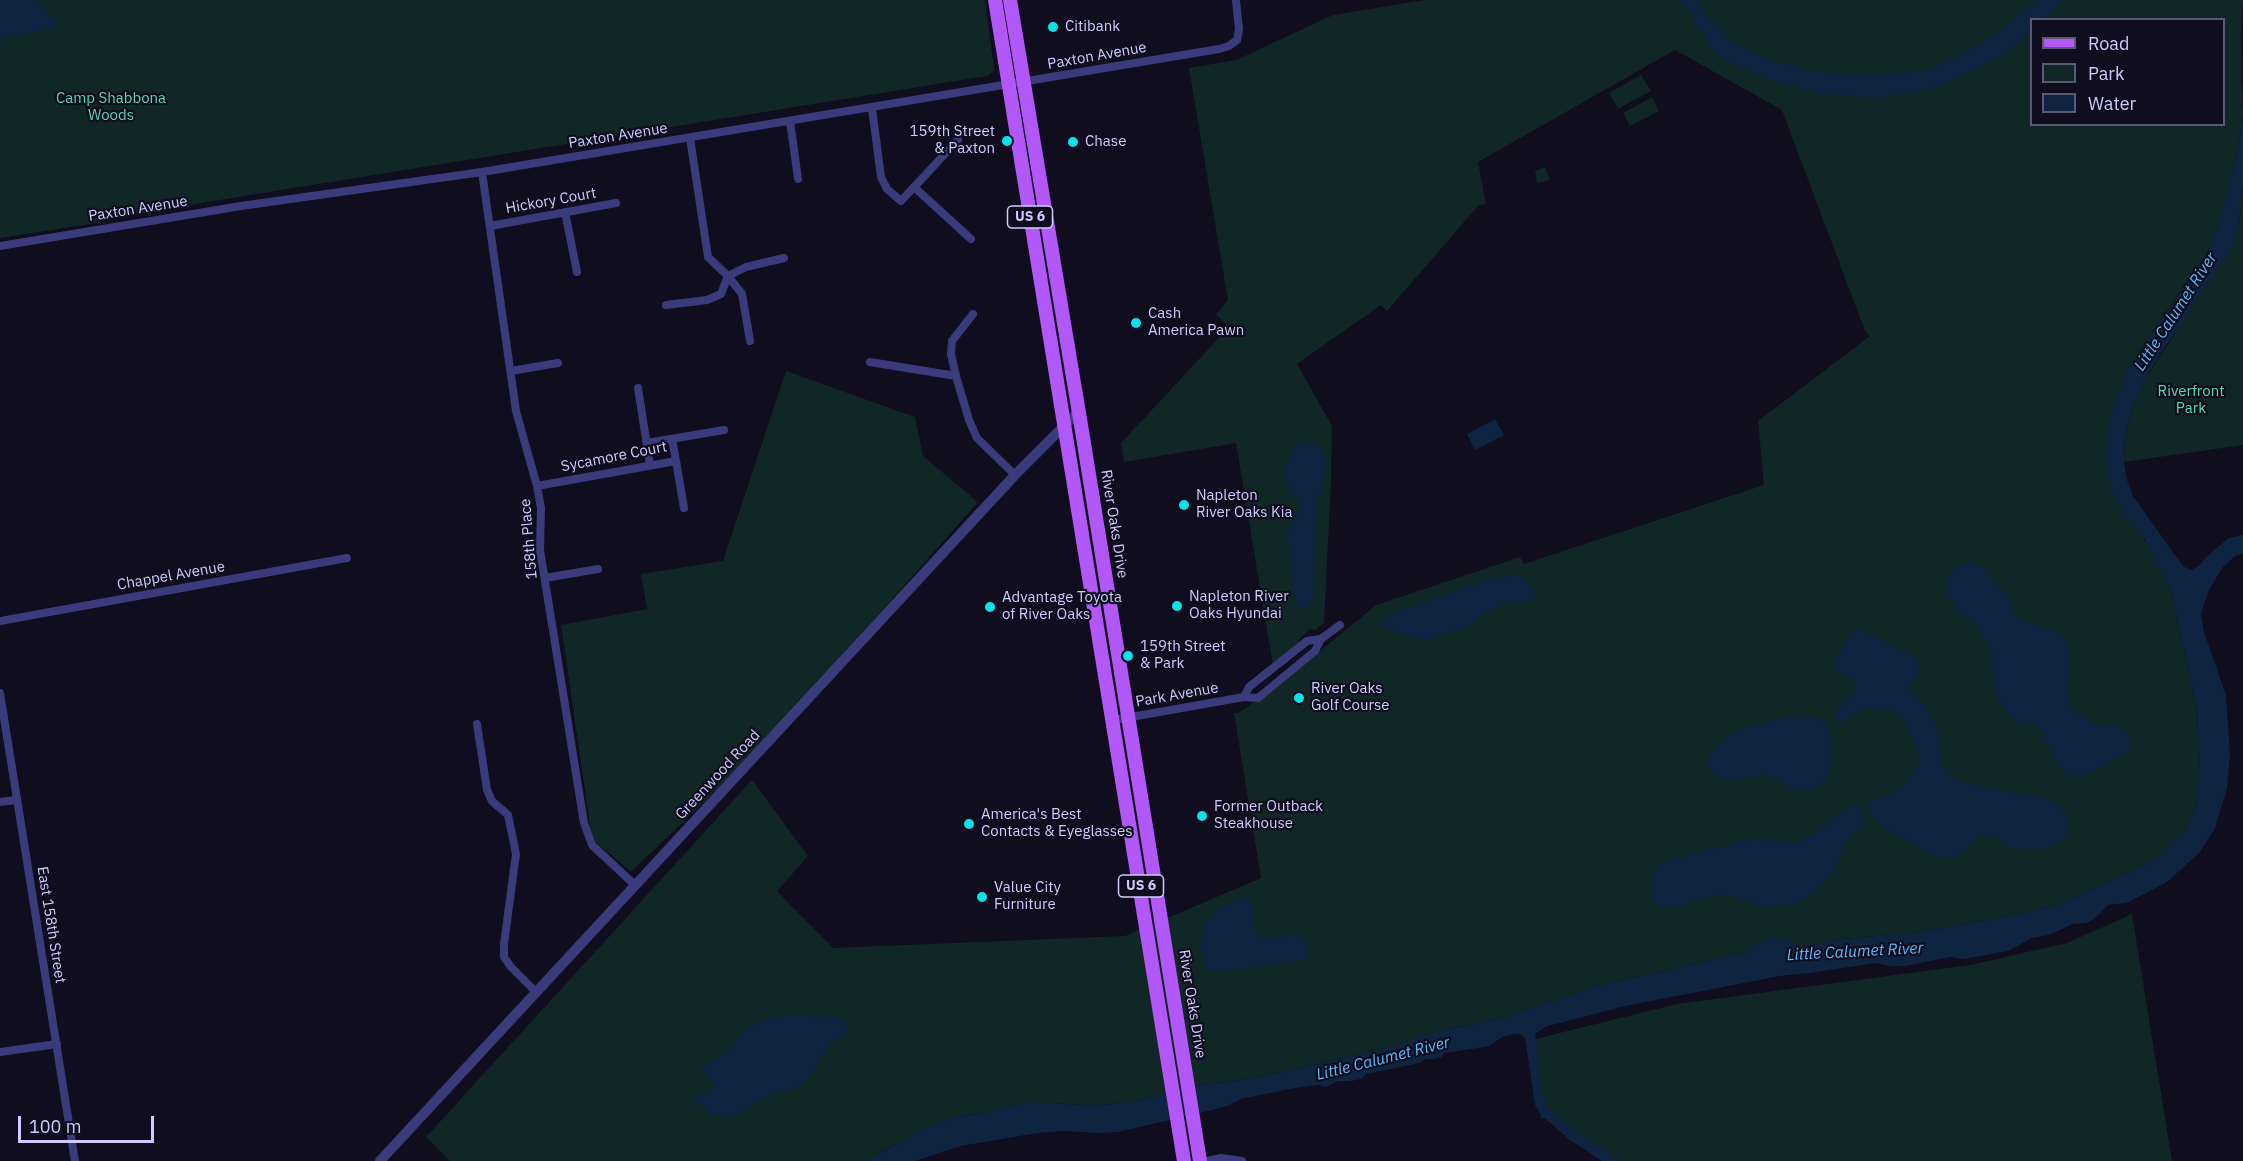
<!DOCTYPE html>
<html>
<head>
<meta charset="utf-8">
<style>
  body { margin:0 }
  #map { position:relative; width:2243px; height:1161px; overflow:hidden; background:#0f0d1e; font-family:"IBM Plex Sans",sans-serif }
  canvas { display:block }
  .legend { position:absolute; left:2030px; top:18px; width:195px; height:108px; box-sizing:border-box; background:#0f0d1e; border:2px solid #5b5977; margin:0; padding:8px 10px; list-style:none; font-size:18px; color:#ceccfd }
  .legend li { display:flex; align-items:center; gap:12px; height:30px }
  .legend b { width:30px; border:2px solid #5b5977 }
  .scale { position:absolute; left:18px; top:1116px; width:136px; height:27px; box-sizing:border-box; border:3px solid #ceccfd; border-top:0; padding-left:8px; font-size:18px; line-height:21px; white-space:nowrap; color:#ceccfd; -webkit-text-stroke:4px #0f0d1e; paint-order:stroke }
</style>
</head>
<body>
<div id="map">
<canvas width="2243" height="1161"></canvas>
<ul class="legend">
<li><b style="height:8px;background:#b258f8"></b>Road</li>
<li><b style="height:16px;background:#102725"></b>Park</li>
<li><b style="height:16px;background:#0e2441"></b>Water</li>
</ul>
<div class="scale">100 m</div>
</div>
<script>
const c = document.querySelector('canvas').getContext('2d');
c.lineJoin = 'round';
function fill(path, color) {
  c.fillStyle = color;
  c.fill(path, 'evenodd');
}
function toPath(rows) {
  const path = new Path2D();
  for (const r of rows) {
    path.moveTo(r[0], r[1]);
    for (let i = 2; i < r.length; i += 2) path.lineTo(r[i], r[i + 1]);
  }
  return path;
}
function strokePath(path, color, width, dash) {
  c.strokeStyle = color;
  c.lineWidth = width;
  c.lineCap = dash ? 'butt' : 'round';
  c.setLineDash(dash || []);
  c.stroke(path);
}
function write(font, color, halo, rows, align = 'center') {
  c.font = font + ' "IBM Plex Sans",sans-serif';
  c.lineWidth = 4.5;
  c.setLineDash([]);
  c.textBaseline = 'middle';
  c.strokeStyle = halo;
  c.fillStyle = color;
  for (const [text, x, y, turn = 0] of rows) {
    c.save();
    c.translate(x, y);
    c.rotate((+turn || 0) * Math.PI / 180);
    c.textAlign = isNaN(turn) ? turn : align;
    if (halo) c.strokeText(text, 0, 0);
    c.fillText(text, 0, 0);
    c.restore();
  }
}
const green = toPath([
  [0,0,985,0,994,69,993,72,987,76,102,219,102,222,0,238],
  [1425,0,2243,0,2241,36,2243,116,2235,163,2223,210,2214,240,2206,255,2168,309,2160,323,2139,351,2109,420,2109,434,2138,529,2157,560,2171,591,2197,709,2200,766,2199,787,2196,808,2187,828,2155,859,2135,870,2062,903,2024,913,1920,932,1833,940,1807,946,1799,946,1787,939,1760,942,1747,952,1597,986,1503,1018,1435,1032,1397,1045,1307,1067,1235,1081,1201,1085,1131,1102,1093,1106,1037,1102,1013,1105,980,1114,958,1116,891,1147,866,1161,450,1161,426,1137,752,780,808,856,777,891,833,948,1125,936,1261,878,1234,713,1238,713,1281,683,1376,605,1520,557,1524,564,1764,485,1758,421,1870,336,1865,331,1782,110,1675,50,1478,162,1486,204,1478,206,1387,311,1381,305,1297,364,1332,426,1331,482,1324,623,1315,630,1310,629,1299,640,1299,644,1273,666,1236,443,1124,462,1121,443,1229,327,1216,314,1228,300,1189,68,1236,60,1333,15],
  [2032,20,2224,20,2224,124,2032,124],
  [1641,75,1651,91,1618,109,1609,93],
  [1652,97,1659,111,1630,126,1623,113],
  [1545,167,1550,180,1537,183,1535,171],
  [2243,190,2243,445,2124,462,2125,438,2131,412,2144,381,2208,282,2239,222],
  [786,371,915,417,923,456,978,502,888,604,727,780,631,872,592,839,561,625,647,609,641,574,723,561],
  [2132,914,2172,1161,1615,1161,1551,1118,1541,1119,1527,1041,1677,1004,1970,965,2067,943]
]);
const water = toPath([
  [0,0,38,0,45,10,58,21,57,26,0,40],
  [1679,0,1697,0,1708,17,1733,43,1766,59,1809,70,1842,75,1859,74,1878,76,1925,70,1945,63,1995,35,2037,0,2064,0,2044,19,2032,20,2031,31,2001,56,1949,82,1929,89,1878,98,1826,94,1772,81,1727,62,1711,48,1701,29,1695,26,1690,10],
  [2243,116,2243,190,2239,222,2233,245,2223,263,2208,282,2187,316,2164,348,2144,381,2131,412,2125,438,2124,462,2127,480,2133,496,2183,566,2191,570,2199,566,2207,556,2229,538,2243,535,2243,554,2235,556,2222,568,2208,592,2201,614,2204,632,2226,695,2230,754,2227,788,2215,828,2200,852,2167,882,2127,903,2108,905,2094,919,2086,923,2073,924,2049,935,2032,938,2008,951,1976,957,1962,959,1951,957,1905,966,1890,966,1875,963,1810,973,1780,976,1625,1006,1548,1026,1539,1031,1535,1034,1536,1039,1542,1092,1547,1106,1575,1131,1621,1161,1602,1161,1570,1140,1541,1115,1535,1105,1525,1038,1522,1035,1514,1034,1502,1037,1491,1045,1485,1047,1444,1053,1442,1057,1434,1059,1426,1059,1420,1063,1366,1074,1363,1078,1352,1081,1338,1081,1326,1087,1317,1085,1295,1088,1241,1099,1229,1105,1216,1109,1118,1132,1098,1133,1063,1131,1037,1133,961,1146,915,1161,866,1161,931,1126,958,1116,980,1114,1013,1105,1037,1102,1093,1106,1131,1102,1201,1085,1235,1081,1307,1067,1397,1045,1435,1032,1503,1018,1597,986,1747,952,1760,942,1775,938,1787,939,1799,946,1807,946,1833,940,1920,932,2024,913,2062,903,2135,870,2155,859,2187,828,2196,808,2200,766,2197,709,2171,591,2145,539,2125,515,2115,497,2105,469,2105,455,2109,420,2128,368,2206,255,2214,240,2235,163],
  [1495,419,1504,435,1475,450,1467,434],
  [1302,443,1317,445,1325,457,1326,462,1315,517,1314,599,1308,607,1303,608,1299,607,1295,602,1291,561,1287,543,1288,531,1300,508,1300,502,1287,484,1285,470,1292,451,1297,445],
  [1969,562,1977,564,1984,570,2004,591,2013,605,2014,613,2021,621,2037,625,2062,635,2069,646,2071,657,2067,686,2069,705,2073,711,2091,722,2101,726,2116,725,2124,728,2131,739,2128,750,2124,754,2086,775,2068,775,2061,769,2038,726,2034,724,2020,723,2007,714,1995,692,1993,682,1992,652,1989,645,1974,623,1957,608,1947,591,1946,580,1949,575,1960,564],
  [1517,575,1531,584,1535,594,1535,599,1527,603,1504,603,1486,612,1466,628,1434,638,1423,640,1404,636,1383,627,1383,621,1392,614,1483,581],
  [1859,629,1917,658,1919,669,1917,676,1910,684,1909,690,1919,698,1936,725,1943,766,1947,774,1959,782,2045,799,2055,802,2067,814,2069,825,2066,836,2060,842,2046,848,2026,850,2009,848,1998,837,1983,836,1975,839,1962,853,1954,857,1941,858,1885,829,1877,823,1869,811,1870,801,1894,793,1910,780,1919,764,1919,756,1907,724,1893,711,1871,708,1860,711,1843,722,1839,722,1835,718,1836,711,1853,694,1856,686,1854,679,1835,670,1834,660,1852,633],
  [1785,718,1817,718,1828,727,1831,744,1831,761,1828,776,1822,784,1816,788,1801,790,1793,788,1766,775,1727,781,1710,772,1707,762,1711,755,1728,737,1744,728],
  [1855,805,1860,806,1862,811,1864,823,1846,840,1835,869,1828,879,1804,900,1792,905,1770,908,1723,894,1715,895,1674,908,1658,906,1654,902,1650,889,1653,873,1657,867,1669,860,1753,839,1797,843,1822,828,1850,806],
  [1240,898,1245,898,1251,902,1257,934,1262,938,1270,938,1297,935,1307,944,1308,957,1302,960,1217,972,1209,971,1205,968,1200,946,1202,934,1208,919,1220,908],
  [787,1015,836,1017,847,1022,849,1032,829,1045,808,1078,801,1086,769,1095,736,1115,728,1118,707,1114,705,1106,702,1103,696,1106,692,1104,698,1095,703,1097,712,1090,714,1083,703,1071,703,1068,709,1062,728,1052,743,1032,755,1024,769,1018]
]);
const minor = toPath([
  [872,108,881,177,887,189,901,201,958,140],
  [790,121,798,179],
  [690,138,708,257,728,276,742,294,750,341],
  [482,172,516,411,537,486,541,508,540,550,584,823,592,845,636,886],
  [914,187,971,239],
  [565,212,577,272],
  [490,226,616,203],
  [0,246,241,206,482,172,1219,49,1229,46,1237,40,1239,29,1236,0],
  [666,305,707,300,721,294,728,276,746,267,784,258],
  [973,314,952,341,951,354,956,376,969,420,977,438,1015,475],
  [870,362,956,376],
  [511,371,558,363],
  [638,388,650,465],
  [647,443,724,430],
  [676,461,684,508],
  [537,486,676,461,672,439],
  [545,578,598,569],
  [0,621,347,558],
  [0,693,75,1161],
  [1244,697,1249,687,1307,641,1321,639],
  [1114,720,1244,697,1258,698,1315,651,1321,639,1340,625],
  [477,724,487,790,492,801,508,815,516,854,504,944,504,957,511,967,537,993],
  [0,802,17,800],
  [0,1052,57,1044],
  [1207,1161,1221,1158,1242,1161]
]);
const tertiary = toPath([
  [380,1161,1015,475,1079,411]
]);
const primary = toPath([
  [995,0,1184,1161],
  [1010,0,1081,425,1200,1161]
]);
const markers = [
  [1053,27,6,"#0ae1ea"],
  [1007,141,6,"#0ae1ea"],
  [1073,142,6,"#0ae1ea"],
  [1136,323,6,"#0ae1ea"],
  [1184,505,6,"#0ae1ea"],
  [1177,606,6,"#0ae1ea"],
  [990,607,6,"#0ae1ea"],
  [1128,656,6,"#0ae1ea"],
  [1299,698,6,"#0ae1ea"],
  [1202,816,6,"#0ae1ea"],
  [969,824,6,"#0ae1ea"],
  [982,897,6,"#0ae1ea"]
];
const shields = [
  [1030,217,45],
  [1141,886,45]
];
const shieldNames = [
  ["US 6",1030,217],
  ["US 6",1141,886]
];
const poiNames = [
  ["Citibank",1065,27],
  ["159th Street",995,132,"right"],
  ["& Paxton",995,149,"right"],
  ["Chase",1085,142],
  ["Cash",1148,314],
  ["America Pawn",1148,331],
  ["Napleton",1196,496],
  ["River Oaks Kia",1196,513],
  ["Napleton River",1189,597],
  ["Oaks Hyundai",1189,614],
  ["Advantage Toyota",1002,598],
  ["of River Oaks",1002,615],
  ["159th Street",1140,647],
  ["& Park",1140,664],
  ["River Oaks",1311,689],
  ["Golf Course",1311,706],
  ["Former Outback",1214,807],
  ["Steakhouse",1214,824],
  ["America's Best",981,815],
  ["Contacts & Eyeglasses",981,832],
  ["Value City",994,888],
  ["Furniture",994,905]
];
const streetNames = [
  ["Paxton Avenue",1097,56,-10],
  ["Paxton Avenue",618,136,-9],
  ["Hickory Court",551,201,-10],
  ["Paxton Avenue",138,209,-9],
  ["Sycamore Court",614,457,-11],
  ["River Oaks Drive",1114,524,81],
  ["158th Place",529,539,-95],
  ["Chappel Avenue",171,576,-10],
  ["Park Avenue",1177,695,-10],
  ["Greenwood Road",718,775,-47],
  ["East 158th Street",51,925,81],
  ["River Oaks Drive",1192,1004,81]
];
const parkNames = [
  ["Camp Shabbona",111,99],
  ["Woods",111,116],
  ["Riverfront",2191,392],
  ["Park",2191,409]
];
const waterNames = [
  ["Little Calumet River",2176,312,-57],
  ["Little Calumet River",1855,952,-3],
  ["Little Calumet River",1383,1059,-14]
];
fill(green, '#102725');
fill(water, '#0e2441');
strokePath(minor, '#3a3b7b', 8);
strokePath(tertiary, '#3a3b7b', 10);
strokePath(primary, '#b258f8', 14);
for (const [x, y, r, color] of markers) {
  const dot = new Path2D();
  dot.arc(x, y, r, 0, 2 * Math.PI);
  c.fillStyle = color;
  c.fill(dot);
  strokePath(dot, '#0f0d1e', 2);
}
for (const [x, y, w] of shields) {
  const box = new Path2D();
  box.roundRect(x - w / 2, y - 11, w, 22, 4.5);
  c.fillStyle = '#0f0d1e';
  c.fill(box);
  strokePath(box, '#ceccfd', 1.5);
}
write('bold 14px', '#ceccfd', null, shieldNames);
write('15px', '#ceccfd', '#0f0d1e', poiNames, 'left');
write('15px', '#ceccfd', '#0f0d1e', streetNames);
write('15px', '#5cd8b2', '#0f0d1e', parkNames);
write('italic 16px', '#5ebaf8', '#0f0d1e', waterNames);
</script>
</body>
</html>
